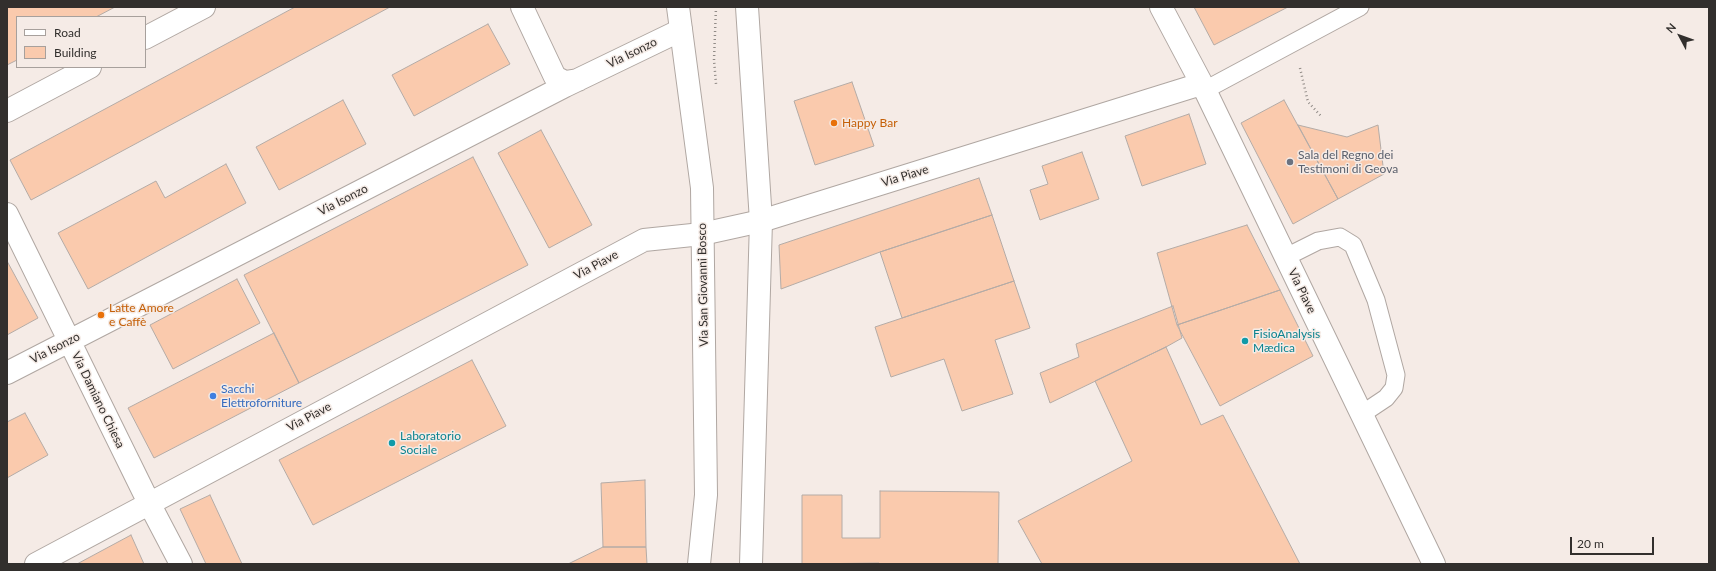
<!DOCTYPE html>
<html>
<head>
<meta charset="utf-8">
<style>
  body { margin:0 }
  #map { position:relative; width:1716px; height:571px; overflow:hidden; background:#f5ebe6; font-family:Lato,sans-serif }
  canvas { display:block }
  .frame { position:absolute; inset:0; border:8px solid #322f2d; pointer-events:none }
  .legend { position:absolute; left:16px; top:16px; width:130px; height:52px; box-sizing:border-box; background:#f5ebe6; border:1px solid #a7a09c; margin:0; padding:5px 7px; list-style:none; font-size:12px; color:#322f2d }
  .legend li { display:flex; align-items:center; gap:8px; height:20px }
  .legend b { width:20px; border:1px solid #a7a09c }
  .north { position:absolute; left:1660px; top:16px; width:40px; height:40px; -webkit-text-stroke:3px #f5ebe6; paint-order:stroke; rotate:311deg; font-size:11px; font-weight:700; line-height:16px; text-align:center; color:#322f2d }
  .north::after { content:''; display:block; margin:auto; width:14px; height:18px; background:#322f2d; clip-path:polygon(50% 0,100% 100%,50% 72%,0 100%) }
  .scale { position:absolute; left:1570px; top:537px; width:84px; height:18px; box-sizing:border-box; border:2px solid #322f2d; border-top:0; padding-left:5px; font-size:12px; line-height:14px; white-space:nowrap; color:#322f2d; -webkit-text-stroke:3px #f5ebe6; paint-order:stroke }
</style>
</head>
<body>
<div id="map">
<canvas width="1716" height="571"></canvas>
<div class="frame"></div>
<ul class="legend">
<li><b style="height:5px;background:#fff"></b>Road</li>
<li><b style="height:11px;background:#facaad"></b>Building</li>
</ul>
<div class="north">N</div>
<div class="scale">20 m</div>
</div>
<script>
const c = document.querySelector('canvas').getContext('2d');
c.lineJoin = 'round';
function fill(path, color) {
  c.fillStyle = color;
  c.fill(path, 'evenodd');
}
function toPath(rows) {
  const path = new Path2D();
  for (const r of rows) {
    path.moveTo(r[0], r[1]);
    for (let i = 2; i < r.length; i += 2) path.lineTo(r[i], r[i + 1]);
  }
  return path;
}
function strokePath(path, color, width, dash) {
  c.strokeStyle = color;
  c.lineWidth = width;
  c.lineCap = dash ? 'butt' : 'round';
  c.setLineDash(dash || []);
  c.stroke(path);
}
function write(font, color, halo, rows, align = 'center') {
  c.font = font + ' Lato,sans-serif';
  c.lineWidth = 3;
  c.setLineDash([]);
  c.textBaseline = 'middle';
  c.strokeStyle = halo;
  c.fillStyle = color;
  for (const [text, x, y, turn = 0] of rows) {
    c.save();
    c.translate(x, y);
    c.rotate((+turn || 0) * Math.PI / 180);
    c.textAlign = isNaN(turn) ? turn : align;
    if (halo) c.strokeText(text, 0, 0);
    c.fillText(text, 0, 0);
    c.restore();
  }
}
const building = toPath([
  [7,7,115,7,96,17,17,17,17,60,7,65,7,7],
  [295,7,390,7,31,200,10,160,295,7],
  [1194,7,1288,7,1214,45,1194,7],
  [488,24,510,64,414,116,392,75,488,24],
  [852,82,874,146,815,165,794,101,852,82],
  [343,100,366,144,279,190,256,147,343,100],
  [1284,100,1338,199,1293,224,1241,123,1284,100],
  [1189,114,1206,164,1142,186,1125,136,1189,114],
  [1298,125,1347,137,1378,125,1384,174,1338,199,1298,125],
  [541,130,592,225,549,248,498,153,541,130],
  [1082,152,1099,199,1040,220,1030,190,1048,184,1042,166,1082,152],
  [473,157,528,265,299,383,244,275,473,157],
  [226,164,246,203,88,289,58,233,156,181,165,198,226,164],
  [979,178,992,215,880,252,781,289,779,245,979,178],
  [992,215,1014,281,902,318,880,252,992,215],
  [1247,225,1280,290,1177,325,1157,253,1247,225],
  [7,261,38,318,7,335,7,261],
  [237,279,260,323,173,369,150,325,237,279],
  [1014,281,1030,328,995,340,1013,394,962,411,944,359,891,377,875,327,1014,281],
  [1280,290,1313,356,1220,406,1177,325,1280,290],
  [1173,306,1182,338,1166,347,1050,403,1040,373,1079,357,1076,344,1173,306],
  [274,333,299,383,154,458,128,408,274,333],
  [1166,347,1201,425,1223,415,1300,564,1042,564,1018,521,1132,461,1095,381,1166,347],
  [472,360,506,426,313,525,279,460,472,360],
  [25,413,48,455,7,478,7,422,25,413],
  [645,480,646,547,603,547,601,483,645,480],
  [880,491,999,492,998,564,879,564,879,563,802,564,802,495,842,495,842,538,880,538,880,491],
  [210,495,242,564,206,564,180,509,210,495],
  [131,535,144,564,77,564,131,535],
  [603,547,646,547,647,564,568,564,603,547]
]);
const path = toPath([
  [716,7,714,60,716,84],
  [1300,68,1308,102,1321,116]
]);
const service = toPath([
  [1205,90,1360,7],
  [1286,257,1318,241,1340,237,1353,245,1376,300,1396,375,1394,388,1386,398,1362,414]
]);
const minor = toPath([
  [522,7,555,77,565,82,578,80],
  [1161,7,1205,90,1434,564],
  [7,214,149,503,181,564],
  [7,373,565,86,681,30],
  [36,564,644,240,702,234,761,221,1201,84]
]);
const tertiary = toPath([
  [145,38,204,7],
  [7,111,90,67]
]);
const secondary = toPath([
  [678,7,702,188,706,495,699,564],
  [747,7,761,221,751,564]
]);
const markers = [
  [834,123,4,"#e8710a"],
  [1290,162,4,"#6b7280"],
  [101,315,4,"#e8710a"],
  [1245,341,4,"#0f9aa8"],
  [213,396,4,"#3f7fe0"],
  [392,443,4,"#0f9aa8"]
];
const streetNames = [
  ["Via Isonzo",632,53,-26],
  ["Via Piave",905,176,-17],
  ["Via Isonzo",343,200,-27],
  ["Via Piave",596,265,-28],
  ["Via San Giovanni Bosco",703,285,-91],
  ["Via Piave",1302,291,64],
  ["Via Isonzo",55,348,-27],
  ["Via Damiano Chiesa",98,400,64],
  ["Via Piave",309,417,-28]
];
const foodNames = [
  ["Happy Bar",842,123],
  ["Latte Amore",109,308],
  ["e Caffè",109,322]
];
const worshipNames = [
  ["Sala del Regno dei",1298,155],
  ["Testimoni di Geova",1298,169]
];
const cultureNames = [
  ["FisioAnalysis",1253,334],
  ["Mædica",1253,348],
  ["Laboratorio",400,436],
  ["Sociale",400,450]
];
const shopNames = [
  ["Sacchi",221,389],
  ["Elettroforniture",221,403]
];
fill(building, '#facaad');
strokePath(building, '#b4aba6', 1);
strokePath(service, '#b0a7a2', 19);
strokePath(minor, '#b0a7a2', 24);
strokePath(tertiary, '#b0a7a2', 24);
strokePath(secondary, '#b0a7a2', 24);
strokePath(path, '#918b87', 2.5, [1, 3]);
strokePath(service, '#fff', 17);
strokePath(minor, '#fff', 22);
strokePath(tertiary, '#fff', 22);
strokePath(secondary, '#fff', 22);
for (const [x, y, r, color] of markers) {
  const dot = new Path2D();
  dot.arc(x, y, r, 0, 2 * Math.PI);
  c.fillStyle = color;
  c.fill(dot);
  strokePath(dot, '#f5ebe6', 1.5);
}
write('12px', '#322f2d', '#f5ebe6', streetNames);
write('12px', '#c56008', '#f5ebe6', foodNames, 'left');
write('12px', '#5b616d', '#f5ebe6', worshipNames, 'left');
write('12px', '#0d838f', '#f5ebe6', cultureNames, 'left');
write('12px', '#366cbe', '#f5ebe6', shopNames, 'left');
</script>
</body>
</html>
